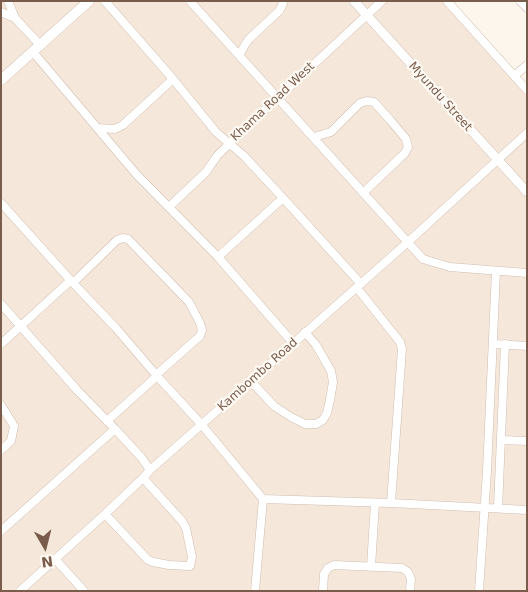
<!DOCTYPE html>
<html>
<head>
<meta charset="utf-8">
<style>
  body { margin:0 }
  #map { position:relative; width:528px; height:592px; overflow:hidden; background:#fdf6ec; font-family:"DejaVu Sans",sans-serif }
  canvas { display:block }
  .frame { position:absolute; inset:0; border:2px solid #7a5c4d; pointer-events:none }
  .north { position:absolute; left:20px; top:522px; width:50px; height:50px; -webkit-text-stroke:4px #fffaf3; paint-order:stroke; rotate:172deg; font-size:14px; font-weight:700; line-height:20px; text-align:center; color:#7a5c4d }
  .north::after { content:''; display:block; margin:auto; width:18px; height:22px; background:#7a5c4d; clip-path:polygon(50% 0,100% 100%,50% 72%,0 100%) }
</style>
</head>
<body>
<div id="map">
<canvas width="528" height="592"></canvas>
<div class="frame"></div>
<div class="north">N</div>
</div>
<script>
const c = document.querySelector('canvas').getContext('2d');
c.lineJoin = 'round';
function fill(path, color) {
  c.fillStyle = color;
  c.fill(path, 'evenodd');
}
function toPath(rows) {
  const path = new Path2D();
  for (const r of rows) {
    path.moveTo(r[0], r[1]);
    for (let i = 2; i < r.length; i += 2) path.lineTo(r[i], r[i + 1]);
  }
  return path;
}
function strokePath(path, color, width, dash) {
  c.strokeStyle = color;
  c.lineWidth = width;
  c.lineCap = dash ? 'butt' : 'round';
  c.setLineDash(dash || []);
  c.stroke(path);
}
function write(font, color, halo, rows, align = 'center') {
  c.font = font + ' "DejaVu Sans",sans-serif';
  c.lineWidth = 4.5;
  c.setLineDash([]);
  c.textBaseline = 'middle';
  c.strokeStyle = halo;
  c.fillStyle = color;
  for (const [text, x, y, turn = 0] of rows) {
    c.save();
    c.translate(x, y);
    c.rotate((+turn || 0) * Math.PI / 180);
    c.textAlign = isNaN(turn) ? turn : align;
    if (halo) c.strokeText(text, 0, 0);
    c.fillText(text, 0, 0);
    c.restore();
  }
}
const residential = toPath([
  [1,1,448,1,527,89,527,591,1,591]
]);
const minor = toPath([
  [8,1,15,18,40,45],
  [105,1,173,79,216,132,244,156,283,198,361,284],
  [190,1,423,259,450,267,527,273],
  [447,1,527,90],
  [520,1,527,8],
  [1,12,15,18],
  [33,52,137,175,218,257,293,343],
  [239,55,248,40,279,11,283,4,282,1],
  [514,76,527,65],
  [98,128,115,129,123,125,173,79],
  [314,137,331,132,360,103,367,101,374,102,391,121,406,139,408,147,405,153,363,193],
  [1,203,73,283,116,328,157,376,202,425,263,499,255,591],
  [169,207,206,172,217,156,244,129,382,1],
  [218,257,283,198],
  [73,283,117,240,123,238,128,239,189,302,200,323,202,330,200,336,156,375],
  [357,288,400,342,402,349,391,503],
  [1,304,77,390,115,429],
  [1,344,70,281],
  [493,344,527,346],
  [250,380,274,406,291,417,305,424,316,424,323,420,327,413,330,400,333,382,331,371,316,345,305,332],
  [1,405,14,426,11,441,1,450],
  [107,421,157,376],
  [501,440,527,441],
  [263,499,391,503,527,510],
  [498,508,505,344],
  [105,514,148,560,153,562,169,565,190,566,192,557,186,528,182,521,143,478],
  [1,531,115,429,141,457,150,470],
  [55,559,84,591],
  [371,567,375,503],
  [20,591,105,514,143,478,150,470,408,242,527,133],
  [323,591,324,574,328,568,334,565,402,568,408,572,411,579,410,591],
  [479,591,487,471,496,271]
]);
const tertiary = toPath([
  [354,1,527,192]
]);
const secondary = toPath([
  [1,80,89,1]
]);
const streetNames = [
  ["Myundu Street",440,97,48],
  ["Khama Road West",273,102,-43],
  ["Kambombo Road",258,375,-42]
];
fill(residential, '#f5e8da');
strokePath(minor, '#d1beb0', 9);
strokePath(tertiary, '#d1beb0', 10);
strokePath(secondary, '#d6c0b0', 11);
strokePath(minor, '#fff', 8);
strokePath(tertiary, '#fff', 9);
strokePath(secondary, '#fff', 10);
write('12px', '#7a5c4d', '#fffaf3', streetNames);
</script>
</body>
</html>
